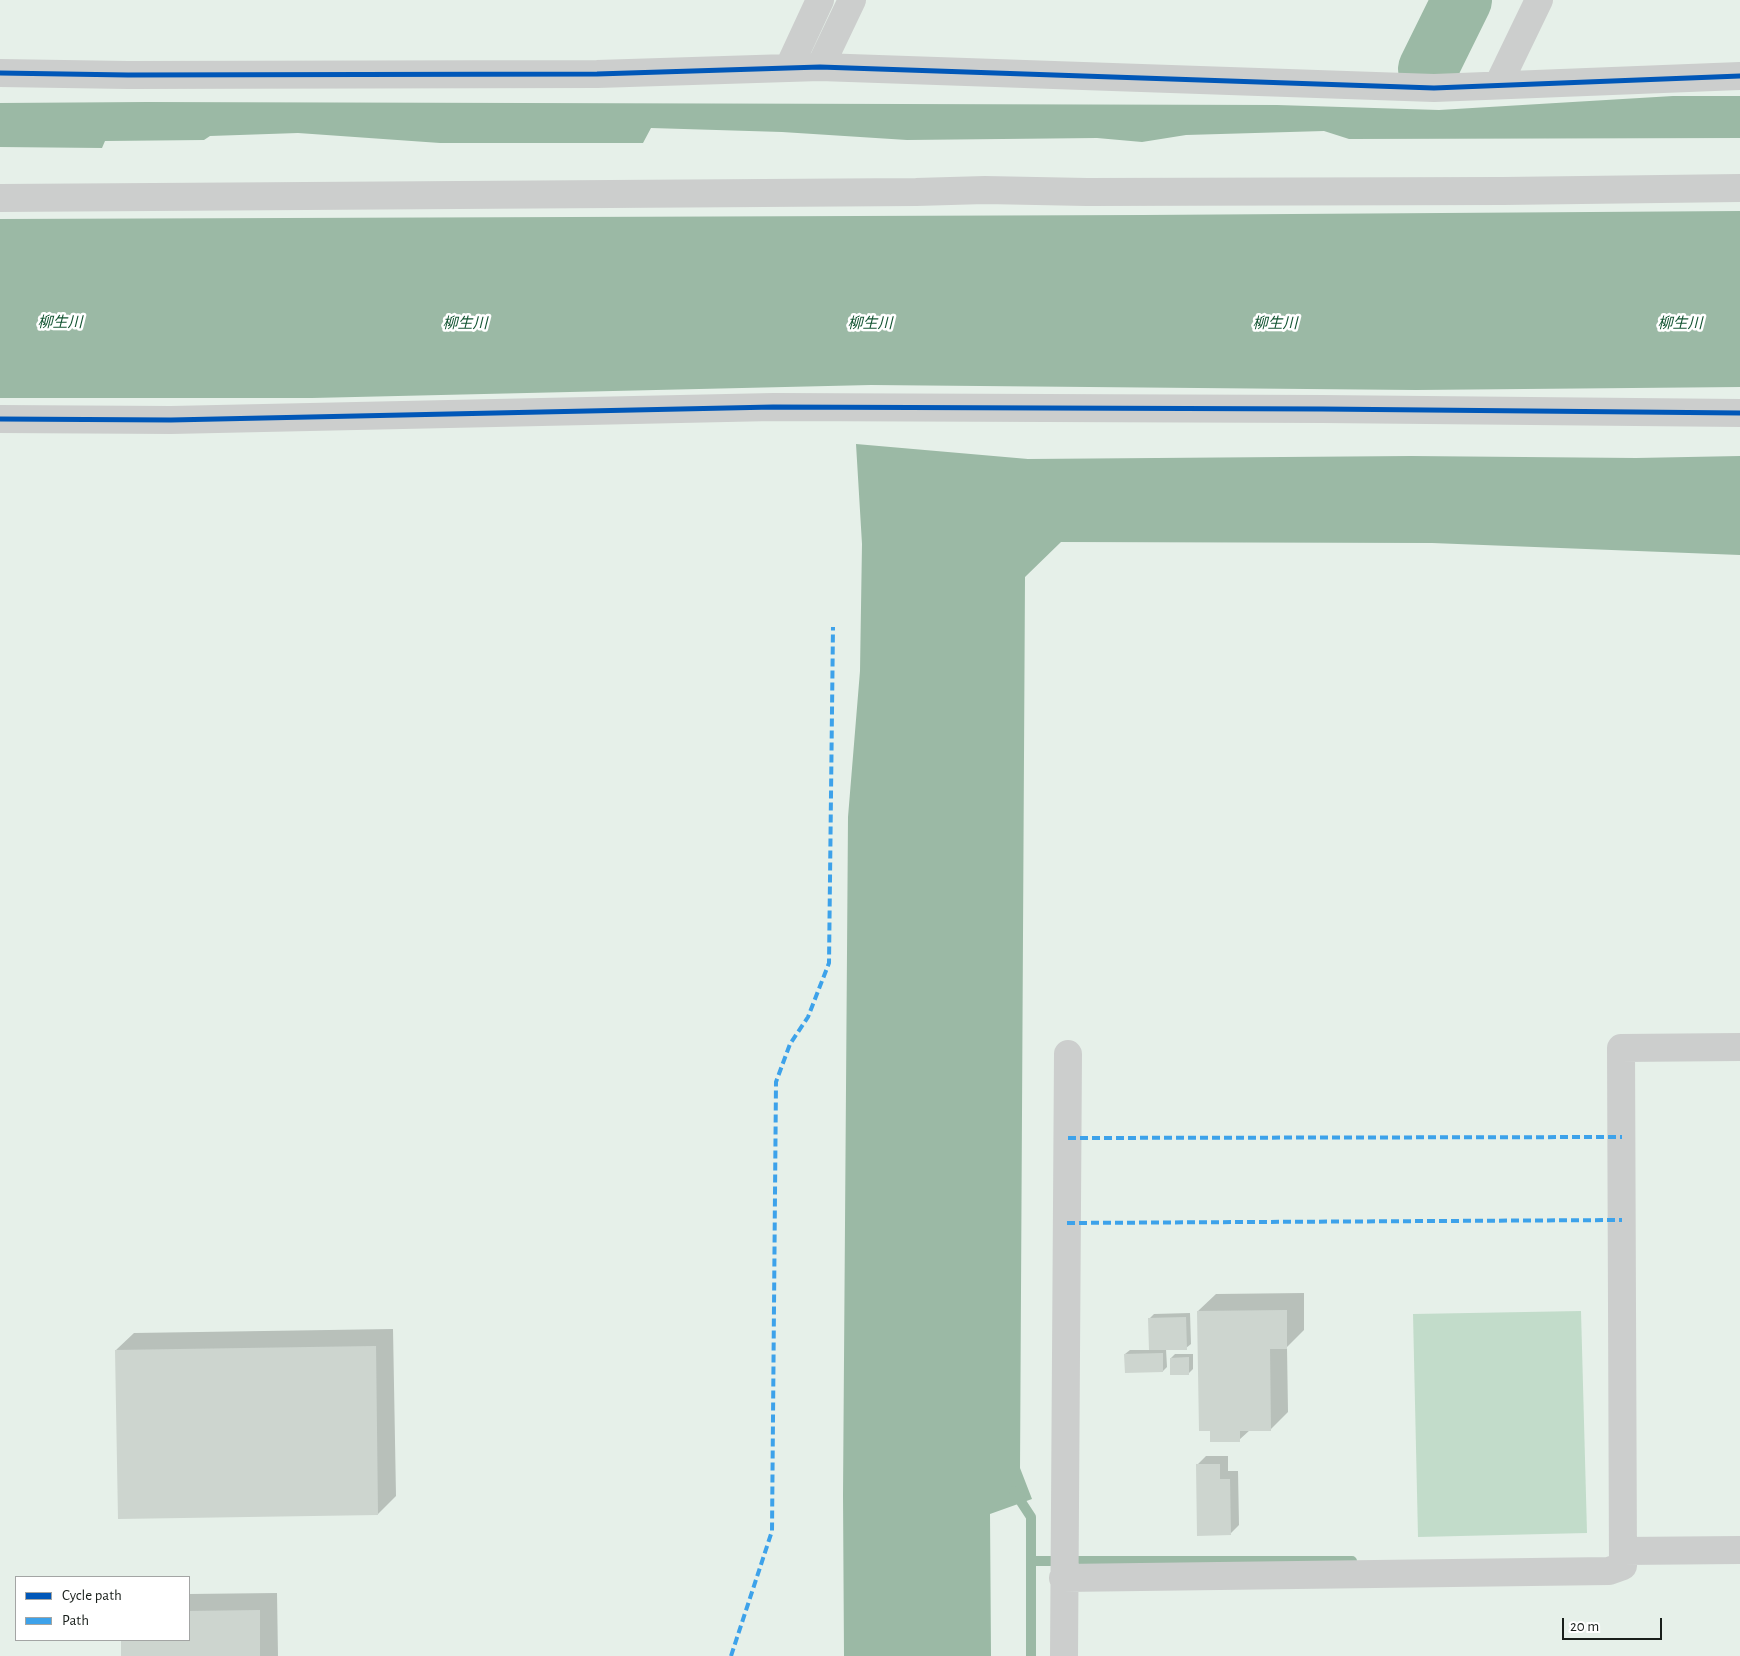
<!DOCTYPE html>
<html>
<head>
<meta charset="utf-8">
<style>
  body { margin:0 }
  #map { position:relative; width:1740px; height:1656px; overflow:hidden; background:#e6f0e9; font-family:"Alegreya Sans",sans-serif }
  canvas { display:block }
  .legend { position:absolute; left:15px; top:1576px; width:175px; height:65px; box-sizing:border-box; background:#fff; border:1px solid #a3a5a4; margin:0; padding:6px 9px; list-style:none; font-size:15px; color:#191f1b }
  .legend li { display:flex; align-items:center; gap:10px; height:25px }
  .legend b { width:25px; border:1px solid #a3a5a4 }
  .scale { position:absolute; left:1562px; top:1618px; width:100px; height:22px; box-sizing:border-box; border:2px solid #191f1b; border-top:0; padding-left:6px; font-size:15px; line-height:18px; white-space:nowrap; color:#191f1b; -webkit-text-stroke:4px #fff; paint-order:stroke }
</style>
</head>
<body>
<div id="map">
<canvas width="1740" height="1656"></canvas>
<ul class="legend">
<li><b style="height:6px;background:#0057b8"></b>Cycle path</li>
<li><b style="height:6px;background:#3da2ea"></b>Path</li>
</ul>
<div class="scale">20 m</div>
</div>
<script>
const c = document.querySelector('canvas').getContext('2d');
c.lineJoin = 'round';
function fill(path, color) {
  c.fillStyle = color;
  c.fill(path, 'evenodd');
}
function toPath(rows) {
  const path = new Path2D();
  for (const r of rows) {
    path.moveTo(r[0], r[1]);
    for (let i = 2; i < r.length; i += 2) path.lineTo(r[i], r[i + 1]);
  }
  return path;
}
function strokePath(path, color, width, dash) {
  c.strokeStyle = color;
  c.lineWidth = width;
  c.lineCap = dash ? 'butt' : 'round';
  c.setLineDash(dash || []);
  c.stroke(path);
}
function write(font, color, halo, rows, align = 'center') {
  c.font = font + ' "Alegreya Sans","Noto Sans JP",sans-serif';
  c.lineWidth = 5;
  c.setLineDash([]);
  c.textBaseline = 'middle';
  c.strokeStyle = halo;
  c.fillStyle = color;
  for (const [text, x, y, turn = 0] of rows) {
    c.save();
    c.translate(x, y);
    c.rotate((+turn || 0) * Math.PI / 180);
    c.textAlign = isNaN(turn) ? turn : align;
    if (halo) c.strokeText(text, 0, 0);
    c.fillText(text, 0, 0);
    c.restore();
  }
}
const green = toPath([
  [1581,1311,1587,1533,1418,1537,1413,1314]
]);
const water = toPath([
  [1673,96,1740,96,1740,138,1349,139,1324,131,1186,135,1142,142,1097,138,907,140,782,132,651,128,643,143,440,143,298,133,210,136,204,140,105,141,102,148,0,147,0,103,146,102,1277,105,1439,110],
  [1740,211,1740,387,1416,390,871,385,312,398,0,398,0,219,1143,215],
  [856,444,1028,459,1411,456,1636,458,1740,456,1740,555,1432,543,1061,542,1025,577,1020,1468,1032,1499,990,1514,991,1656,844,1656,843,1495,848,817,860,671,862,544]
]);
const shadow = toPath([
  [1304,1293,1304,1330,1287,1347,1288,1412,1270,1430,1250,1430,1239,1440,1198,1311,1216,1294],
  [1190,1313,1191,1344,1186,1348,1166,1349,1167,1367,1163,1371,1125,1354,1130,1350,1150,1350,1150,1318,1154,1314],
  [393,1329,396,1496,378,1514,116,1350,134,1333],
  [1175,1354,1193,1354,1193,1369,1189,1373,1171,1358],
  [1206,1456,1228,1456,1228,1471,1238,1471,1239,1525,1230,1534,1197,1465],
  [277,1593,278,1656,122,1656,122,1640,189,1640,189,1594]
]);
const stream = toPath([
  [1014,1491,1031,1517,1031,1561,1352,1561],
  [1031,1561,1031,1656]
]);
const river = toPath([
  [1428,69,1462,0]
]);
const building = toPath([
  [1287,1310,1287,1349,1270,1349,1271,1431,1240,1431,1240,1442,1210,1442,1210,1431,1199,1431,1197,1311],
  [1186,1317,1187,1350,1149,1350,1148,1318],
  [376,1346,378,1515,118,1519,115,1350],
  [1163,1353,1163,1372,1125,1373,1124,1354],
  [1189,1357,1189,1375,1170,1375,1170,1358],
  [1196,1464,1220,1464,1220,1479,1230,1479,1231,1535,1197,1536],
  [260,1610,260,1656,121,1656,121,1640,189,1640,189,1611]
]);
const minor = toPath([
  [789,67,820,0],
  [820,67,852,0],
  [0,73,128,75,597,74,820,67,1434,88,1740,76],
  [1498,85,1539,0],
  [0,198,916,192,985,190,1087,192,1503,191,1740,188],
  [0,419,171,420,773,407,1322,409,1740,413],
  [1623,1551,1740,1550],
  [1063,1578,1609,1571,1623,1566,1621,1048,1740,1047],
  [1064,1656,1068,1054]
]);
const quiet = toPath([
  [1068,1138,1622,1137],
  [1067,1223,1622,1220],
  [731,1656,772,1531,776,1082,790,1044,808,1017,829,963,833,627]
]);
const cycleway = toPath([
  [0,73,128,75,597,74,820,67,1434,88,1740,76],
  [0,419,171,420,773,407,1322,409,1740,413]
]);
const waterNames = [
  ["柳生川",60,322],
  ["柳生川",465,323],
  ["柳生川",870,323],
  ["柳生川",1275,323],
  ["柳生川",1680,323]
];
fill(green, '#c2dcca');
fill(water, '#9bb9a5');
fill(shadow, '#0003');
strokePath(stream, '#9bb9a5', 10);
strokePath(river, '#9bb9a5', 60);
fill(building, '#cdd5cf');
strokePath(minor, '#cccecd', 28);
strokePath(quiet, '#3da2ea', 4, [8, 4]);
strokePath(cycleway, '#0057b8', 5);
write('italic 15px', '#145533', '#fff', waterNames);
</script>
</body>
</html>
